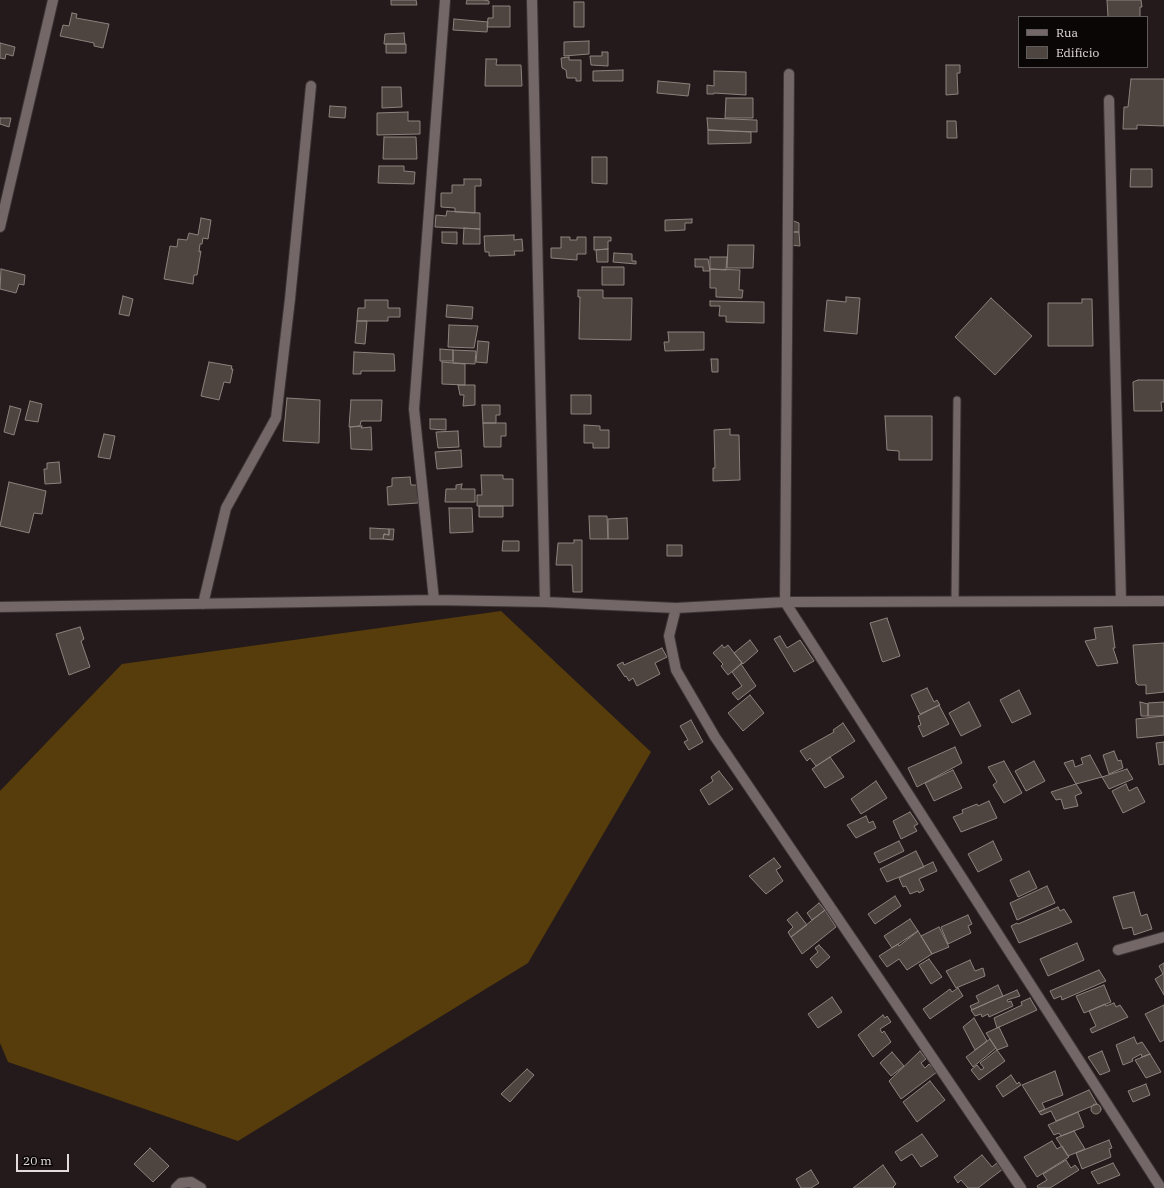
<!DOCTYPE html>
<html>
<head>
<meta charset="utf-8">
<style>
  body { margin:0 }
  #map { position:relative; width:1164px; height:1188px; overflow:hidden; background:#241a1b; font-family:"IBM Plex Serif",serif }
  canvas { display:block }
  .legend { position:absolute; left:1018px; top:16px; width:130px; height:52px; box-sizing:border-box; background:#0a0606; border:1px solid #615c5c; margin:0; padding:5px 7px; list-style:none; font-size:12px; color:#e3dcdd }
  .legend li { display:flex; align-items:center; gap:8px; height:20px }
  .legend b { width:20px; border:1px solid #615c5c }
  .scale { position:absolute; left:16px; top:1154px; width:53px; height:18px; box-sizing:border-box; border:2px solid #e3dcdd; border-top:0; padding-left:5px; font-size:12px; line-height:14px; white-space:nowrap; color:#e3dcdd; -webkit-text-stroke:3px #0a0606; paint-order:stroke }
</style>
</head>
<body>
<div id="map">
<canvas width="1164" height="1188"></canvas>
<ul class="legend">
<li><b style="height:5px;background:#736768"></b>Rua</li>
<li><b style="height:11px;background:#4f4540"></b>Edifício</li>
</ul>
<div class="scale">20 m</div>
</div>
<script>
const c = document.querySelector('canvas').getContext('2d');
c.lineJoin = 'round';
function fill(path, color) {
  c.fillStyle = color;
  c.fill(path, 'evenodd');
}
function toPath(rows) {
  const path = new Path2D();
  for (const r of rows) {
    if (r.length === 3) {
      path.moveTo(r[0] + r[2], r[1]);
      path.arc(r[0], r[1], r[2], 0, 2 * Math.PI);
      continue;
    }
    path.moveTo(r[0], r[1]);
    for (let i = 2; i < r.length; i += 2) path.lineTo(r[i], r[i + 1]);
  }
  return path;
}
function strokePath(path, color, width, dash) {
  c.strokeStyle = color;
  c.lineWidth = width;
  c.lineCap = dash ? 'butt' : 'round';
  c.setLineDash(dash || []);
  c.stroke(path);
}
const forest = toPath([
  [501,611,651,752,528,963,238,1141,8,1062,0,1043,0,791,122,664]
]);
const building = toPath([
  [391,0,416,0,417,5,391,5,391,0],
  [467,0,484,0,489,1,489,4,466,4,467,0],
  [1107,0,1141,0,1142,7,1140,7,1140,17,1108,17,1107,0],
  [574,2,584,2,584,27,574,27,574,2],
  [493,6,510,6,510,27,487,27,488,18,493,18,493,6],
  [72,13,77,14,76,18,109,24,103,48,94,46,94,43,60,36,63,25,69,26,72,13],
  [454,19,488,22,487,32,453,30,454,19],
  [404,33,405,44,384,44,385,34,404,33],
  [589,41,589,54,564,56,564,42,589,41],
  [0,43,15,47,13,56,6,54,5,59,0,58,0,43],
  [386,44,406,44,406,53,386,53,386,44],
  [602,52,608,52,608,66,591,65,590,56,602,56,602,52],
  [569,57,569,60,581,60,581,81,576,81,576,78,567,78,566,70,562,68,561,58,569,57],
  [486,59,497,59,496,65,521,65,522,86,485,86,486,59],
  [946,65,960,65,960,73,957,73,958,94,946,95,946,65],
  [623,70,623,81,593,81,593,71,623,70],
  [714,71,746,72,746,95,714,93,714,94,707,94,707,85,714,86,714,71],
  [1131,79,1164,79,1164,126,1137,125,1137,129,1123,129,1124,107,1128,107,1131,79],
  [658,81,690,84,688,96,657,93,658,81],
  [382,87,401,87,402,107,382,108,382,87],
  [726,98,753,98,753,118,725,118,726,98],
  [330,106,346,107,345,118,329,117,330,106],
  [408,112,408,121,420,121,420,134,377,135,377,113,408,112],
  [0,118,11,118,9,127,0,124,0,118],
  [707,118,755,120,757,120,757,132,708,130,707,118],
  [947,121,956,121,957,138,947,138,947,121],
  [708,130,751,132,751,143,708,144,708,130],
  [384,137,416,137,417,159,383,159,384,137],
  [592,157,607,157,607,184,592,183,592,157],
  [379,166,404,166,404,171,415,172,414,184,378,183,379,166],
  [1131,169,1152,169,1152,187,1130,187,1131,169],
  [464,179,481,179,481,186,475,186,475,213,455,212,455,208,441,207,441,193,452,193,452,185,464,185,464,179],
  [447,211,480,213,480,229,435,227,436,215,446,216,447,211],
  [201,218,211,220,208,239,203,238,202,244,200,244,199,252,201,251,197,275,194,275,193,284,164,279,170,246,177,247,178,239,187,240,189,233,198,235,201,218],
  [692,219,692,223,685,223,685,230,665,231,665,220,692,219],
  [791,220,799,223,799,232,790,232,791,220],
  [464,228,480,229,480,244,463,244,464,228],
  [442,232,457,232,457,244,442,243,442,232],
  [790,232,799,232,800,246,790,245,790,232],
  [514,235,514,240,522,239,523,251,514,251,515,255,489,256,489,252,485,252,484,236,514,235],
  [561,237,570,237,570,240,577,240,577,237,586,237,586,254,577,254,577,260,551,258,551,248,561,248,561,237],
  [594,237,611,237,611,241,608,241,608,249,594,250,594,237],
  [728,245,754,245,753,268,727,268,728,245],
  [608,249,608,262,597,262,596,250,608,249],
  [614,253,632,254,632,261,636,261,636,264,613,262,614,253],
  [710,257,727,257,726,270,710,269,710,257],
  [695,259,708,259,710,271,703,271,703,267,695,267,695,259],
  [602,267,624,267,624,285,602,285,602,267],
  [1,269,25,275,24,285,19,284,16,293,0,289,1,269],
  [710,269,740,270,739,290,743,290,742,298,716,297,716,288,710,288,710,269],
  [578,290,603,290,603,298,632,298,631,340,579,339,580,297,578,297,578,290],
  [123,296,133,299,129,316,119,314,123,296],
  [846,297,860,298,857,334,824,331,827,300,846,302,846,297],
  [991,298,1032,336,995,375,955,337,991,298],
  [1082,299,1092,299,1093,346,1048,346,1048,303,1082,303,1082,299],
  [365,300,388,300,388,308,400,308,400,317,388,317,388,321,357,321,358,308,365,308,365,300],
  [710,301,764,302,764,323,726,322,726,316,719,316,720,306,710,306,710,301],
  [447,305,473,307,472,319,446,317,447,305],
  [357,321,367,321,365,344,355,343,357,321],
  [449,325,478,326,474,348,448,347,449,325],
  [668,332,704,332,704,350,665,351,664,342,669,342,668,332],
  [478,341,489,342,487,363,476,362,478,341],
  [440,349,453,350,453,361,440,361,440,349],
  [453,350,476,351,475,364,453,363,453,350],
  [354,352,394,354,395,371,361,371,361,374,353,374,354,352],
  [711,359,718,359,718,372,712,372,711,359],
  [209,362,232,366,231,369,233,369,230,383,224,382,219,400,201,396,209,362],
  [442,362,465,364,465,385,442,384,442,362],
  [1138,380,1164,380,1164,402,1161,402,1162,411,1134,411,1133,382,1138,380],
  [458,385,475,385,475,405,463,406,464,395,460,395,458,385],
  [571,395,591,395,591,414,571,414,571,395],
  [287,398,320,400,319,443,283,441,287,398],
  [351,400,382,400,381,421,361,421,360,426,349,427,351,400],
  [30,401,42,404,38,422,25,420,30,401],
  [482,405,500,405,500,415,496,415,496,423,483,423,482,405],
  [10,406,21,409,14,435,4,432,10,406],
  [885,416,932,416,932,460,899,460,899,451,887,450,885,416],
  [430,419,446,419,446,430,430,429,430,419],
  [483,423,506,423,506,436,501,436,501,447,484,447,483,423],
  [584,425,600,426,600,430,609,430,609,448,593,448,593,443,584,443,584,425],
  [362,426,361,428,371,427,372,450,351,449,350,427,362,426],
  [730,429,730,435,739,435,740,480,713,481,713,468,715,468,714,430,730,429],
  [458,431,459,447,438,448,436,432,458,431],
  [104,434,115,436,110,459,98,457,104,434],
  [461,450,462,467,437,469,435,452,461,450],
  [59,462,61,483,45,484,44,469,47,469,47,463,59,462],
  [481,475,503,475,503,479,513,479,513,506,477,506,477,495,482,495,481,475],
  [410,477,411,485,418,485,418,503,388,505,387,487,392,486,392,478,410,477],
  [9,482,46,491,42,514,34,513,29,533,0,526,9,482],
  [462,484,461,489,475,489,475,502,445,502,446,489,456,489,456,485,462,484],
  [479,506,503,506,503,517,479,517,479,506],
  [449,508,472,508,473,532,450,533,449,508],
  [589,516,607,516,608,539,590,539,589,516],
  [627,518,628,539,608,539,608,519,627,518],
  [370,528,389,529,389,535,384,534,383,539,370,539,370,528],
  [389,529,394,529,393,540,383,539,384,534,389,535,389,529],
  [574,540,582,540,582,592,573,592,572,565,556,565,558,543,574,543,574,540],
  [503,541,519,541,519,551,502,551,503,541],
  [667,545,682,545,682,556,667,556,667,545],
  [887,618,900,656,883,662,882,661,870,623,887,618],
  [1112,626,1115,648,1113,648,1118,663,1097,666,1085,641,1096,639,1094,628,1112,626],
  [80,627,84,639,81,641,90,667,69,675,56,634,80,627],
  [780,636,787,648,800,640,814,661,794,672,774,639,780,636],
  [750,640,758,651,743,664,734,653,750,640],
  [1164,643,1164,692,1146,694,1146,685,1138,685,1136,683,1133,645,1164,643],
  [722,645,724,648,728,645,742,663,728,675,721,666,723,664,713,653,722,645],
  [662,648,667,657,655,663,660,674,637,686,633,678,629,681,626,676,625,677,617,665,623,662,624,665,662,648],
  [741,664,756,686,738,700,732,693,742,686,732,672,741,664],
  [927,688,934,702,937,700,940,705,920,714,911,695,927,688],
  [1019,690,1031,714,1012,723,1000,700,1019,690],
  [750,695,764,713,743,731,728,713,750,695],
  [969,702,981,726,961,736,949,713,969,702],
  [1140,702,1148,704,1148,716,1141,716,1140,702],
  [1164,702,1164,716,1148,716,1148,703,1164,702],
  [939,705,949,724,923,737,918,726,921,725,918,716,939,705],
  [1164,716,1164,735,1137,738,1136,719,1164,716],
  [691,720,703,742,689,750,684,742,688,740,680,726,691,720],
  [843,723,855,741,816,766,810,758,807,761,800,751,834,732,833,730,843,723],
  [1164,742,1164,764,1159,765,1156,743,1164,742],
  [955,747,962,763,917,787,908,768,955,747],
  [1114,751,1118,761,1121,760,1123,768,1109,774,1103,755,1114,751],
  [1090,755,1102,777,1076,784,1064,763,1073,760,1075,767,1083,764,1081,758,1090,755],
  [830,757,844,777,825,788,812,769,830,757],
  [1004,761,1022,793,1004,803,993,785,997,782,988,767,1004,761],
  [1034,761,1045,781,1026,791,1015,771,1034,761],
  [1127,769,1133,779,1109,789,1102,777,1127,769],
  [953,770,962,788,934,801,925,783,953,770],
  [719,771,733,789,709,805,700,790,713,781,711,777,719,771],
  [876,781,887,798,861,814,851,799,876,781],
  [1076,784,1082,793,1075,796,1078,806,1064,809,1061,799,1056,800,1051,792,1076,784],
  [1126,784,1129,791,1137,787,1145,802,1123,813,1112,791,1126,784],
  [989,801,997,818,961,832,953,817,963,813,962,810,977,804,978,806,989,801],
  [910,812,918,824,914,826,917,831,901,839,893,821,910,812],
  [866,816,869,823,873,821,876,828,856,838,847,825,866,816],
  [899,841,904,851,879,863,874,853,899,841],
  [993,841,1002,860,978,872,968,854,993,841],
  [916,851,924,867,887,882,880,869,916,851],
  [774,858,781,867,776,870,783,881,766,894,749,876,774,858],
  [933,862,937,871,919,879,924,890,919,893,918,891,910,894,906,886,903,887,899,878,933,862],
  [1029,871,1037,888,1018,897,1010,880,1029,871],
  [1047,886,1055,903,1017,920,1010,903,1047,886],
  [1134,892,1141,916,1147,914,1152,929,1134,935,1132,927,1123,929,1113,897,1134,892],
  [895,896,901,906,875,924,868,914,895,896],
  [819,903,825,910,812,920,807,913,819,903],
  [1058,907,1060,911,1064,909,1072,922,1019,943,1011,926,1017,923,1018,924,1058,907],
  [825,910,836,927,802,954,791,937,825,910],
  [797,912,807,925,791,937,788,932,793,927,787,920,797,912],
  [968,915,972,924,968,926,971,933,948,944,941,927,968,915],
  [910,919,918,931,892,948,884,936,910,919],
  [939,927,949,947,932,954,921,936,939,927],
  [918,931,932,954,907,970,899,959,887,967,879,956,898,944,899,946,918,931],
  [1077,943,1084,960,1048,976,1040,959,1077,943],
  [819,945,830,957,817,968,810,959,818,952,815,948,819,945],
  [929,959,942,977,931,984,919,965,929,959],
  [970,960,975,971,983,968,985,976,956,988,946,971,970,960],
  [1164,963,1164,995,1155,979,1163,974,1159,966,1164,963],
  [1099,970,1106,981,1062,1000,1061,996,1054,999,1050,991,1099,970],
  [998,985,1003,996,972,1010,970,1006,979,1002,976,996,998,985],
  [1104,985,1111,1002,1084,1013,1076,996,1104,985],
  [958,988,963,996,930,1019,923,1009,950,989,952,992,958,988],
  [1017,990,1020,996,1007,1000,1008,1002,1011,1001,1013,1006,989,1017,988,1014,982,1017,981,1014,975,1016,971,1010,1017,990],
  [832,997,842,1012,818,1028,808,1014,832,997],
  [1030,998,1037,1010,997,1028,994,1018,1022,1005,1021,1002,1030,998],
  [1114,1003,1116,1007,1120,1005,1128,1017,1092,1033,1090,1029,1096,1026,1089,1011,1105,1004,1106,1006,1114,1003],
  [1164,1005,1164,1040,1160,1042,1145,1014,1164,1005],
  [883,1015,885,1018,887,1016,891,1022,880,1029,882,1033,884,1031,891,1042,873,1057,858,1035,883,1015],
  [974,1018,987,1041,975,1050,963,1027,974,1018],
  [999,1027,1008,1046,997,1050,986,1033,999,1027],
  [1134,1037,1137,1044,1142,1042,1150,1054,1142,1057,1141,1054,1132,1059,1133,1061,1123,1065,1116,1045,1134,1037],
  [990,1039,996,1048,973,1067,966,1057,990,1039],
  [997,1050,1005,1061,979,1080,971,1070,977,1065,981,1070,984,1068,980,1063,997,1050],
  [920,1051,926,1059,921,1063,925,1068,929,1064,937,1072,901,1099,889,1081,920,1051],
  [1102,1051,1110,1071,1100,1075,1088,1057,1102,1051],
  [892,1052,904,1066,891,1076,880,1063,892,1052],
  [1150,1054,1161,1072,1146,1078,1135,1060,1150,1054],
  [527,1069,534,1075,510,1102,501,1094,527,1069],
  [1055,1071,1063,1095,1042,1103,1045,1109,1039,1112,1022,1085,1055,1071],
  [1011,1075,1017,1084,1019,1082,1021,1085,1003,1097,996,1086,1011,1075],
  [930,1081,945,1100,917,1122,903,1102,930,1081],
  [1146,1084,1150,1095,1133,1102,1128,1091,1146,1084],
  [1089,1090,1097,1104,1056,1121,1051,1111,1041,1115,1039,1112,1089,1090],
  [1096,1109,5],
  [1078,1112,1084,1127,1061,1136,1059,1133,1054,1135,1048,1125,1078,1112],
  [1074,1131,1085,1149,1068,1156,1056,1138,1074,1131],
  [922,1134,938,1156,921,1167,912,1154,901,1161,895,1152,922,1134],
  [1109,1140,1112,1148,1109,1149,1111,1157,1082,1169,1076,1153,1109,1140],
  [1052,1141,1057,1149,1062,1146,1069,1157,1037,1177,1024,1157,1052,1141],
  [150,1148,169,1166,153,1182,134,1164,150,1148],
  [982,1155,992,1167,998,1162,1003,1169,978,1188,968,1188,961,1180,958,1183,954,1177,982,1155],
  [1066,1160,1071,1168,1075,1165,1079,1170,1050,1188,1038,1188,1037,1186,1047,1180,1043,1174,1066,1160],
  [1113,1163,1120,1175,1098,1184,1091,1172,1113,1163],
  [883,1165,896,1184,893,1187,894,1188,853,1188,883,1165],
  [811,1170,819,1183,811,1188,801,1188,796,1179,811,1170]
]);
const service = toPath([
  [955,601,957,400]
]);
const minor = toPath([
  [532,0,545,602],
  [789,74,785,602,1161,1188],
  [1109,100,1121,601],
  [0,227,53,0],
  [434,600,414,409,445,0],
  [203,604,226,508,276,418,290,299,311,86],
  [0,607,434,600,545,602,676,608,785,602,1164,601],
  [676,608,669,636,676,670,715,737,1021,1188],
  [1118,950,1164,937],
  [176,1188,181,1183,191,1182,201,1188]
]);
fill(forest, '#573d0b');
fill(building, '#4f4540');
strokePath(building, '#8d827d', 1);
strokePath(service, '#3c3435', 9);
strokePath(minor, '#3c3435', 12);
strokePath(service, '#736768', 7);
strokePath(minor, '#736768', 10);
</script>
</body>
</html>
